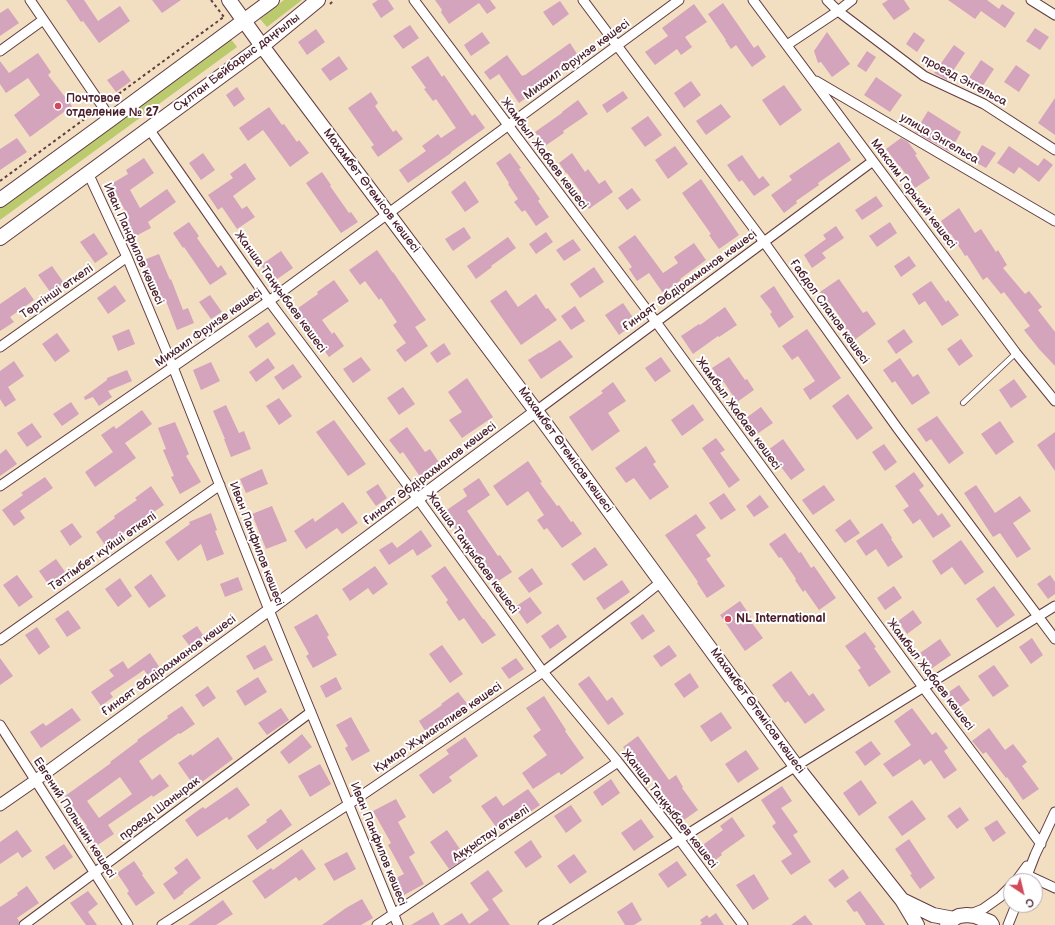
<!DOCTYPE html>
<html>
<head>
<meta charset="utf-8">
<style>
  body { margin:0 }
  #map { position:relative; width:1055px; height:925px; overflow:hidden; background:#f2dfc1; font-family:"Balsamiq Sans",sans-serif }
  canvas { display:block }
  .north { position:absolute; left:1003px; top:873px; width:40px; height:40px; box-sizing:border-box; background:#fff; border:1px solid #b7a5aa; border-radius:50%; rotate:145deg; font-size:11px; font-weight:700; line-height:16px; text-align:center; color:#4a1f2b }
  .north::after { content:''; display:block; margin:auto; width:14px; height:18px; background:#d1495b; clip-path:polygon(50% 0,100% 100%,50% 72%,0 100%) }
</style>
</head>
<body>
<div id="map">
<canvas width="1055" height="925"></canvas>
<div class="north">С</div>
</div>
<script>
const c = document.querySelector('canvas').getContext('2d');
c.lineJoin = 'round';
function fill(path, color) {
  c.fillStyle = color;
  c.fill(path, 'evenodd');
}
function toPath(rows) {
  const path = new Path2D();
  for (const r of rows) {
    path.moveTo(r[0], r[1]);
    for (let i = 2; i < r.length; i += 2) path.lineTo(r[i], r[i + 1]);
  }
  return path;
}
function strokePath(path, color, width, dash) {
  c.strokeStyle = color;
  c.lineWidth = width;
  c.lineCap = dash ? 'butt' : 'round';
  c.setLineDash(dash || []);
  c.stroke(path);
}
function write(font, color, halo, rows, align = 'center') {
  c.font = font + ' "Balsamiq Sans",sans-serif';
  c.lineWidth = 4;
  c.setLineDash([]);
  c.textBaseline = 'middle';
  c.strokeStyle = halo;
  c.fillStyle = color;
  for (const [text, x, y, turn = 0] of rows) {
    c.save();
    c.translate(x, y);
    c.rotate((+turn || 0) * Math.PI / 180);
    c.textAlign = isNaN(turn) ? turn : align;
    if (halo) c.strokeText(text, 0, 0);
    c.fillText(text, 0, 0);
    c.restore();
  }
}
const green = toPath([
  [284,0,302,0,267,27,260,19],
  [230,38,237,47,0,220,0,207]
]);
const building = toPath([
  [66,0,84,0,98,21,120,6,130,21,99,43,83,21,81,22],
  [152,0,181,0,162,13],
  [378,0,388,0,394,9,381,18,372,4],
  [435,0,490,0,496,8,487,14,479,3,449,24,441,12,442,10],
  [888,0,904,0,910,9,894,20,882,4],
  [948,0,987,0,999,9,1002,4,1015,13,1005,28,981,11,975,19],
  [560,1,569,14,553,26,543,12],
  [723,3,754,48,758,45,766,57,752,67,736,45,731,49,725,40,726,40,708,14],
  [694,4,707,22,685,37,692,47,681,55,677,49,655,65,645,52,668,36,662,28],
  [8,8,19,23,0,36,0,13],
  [410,25,419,38,403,49,393,36],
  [1035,28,1049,37,1040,50,1026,41],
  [316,29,325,42,307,55,298,42],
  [482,32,490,43,471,56,464,45],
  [827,32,850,64,832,77,821,62,818,63,814,51],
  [914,32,925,40,917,52,906,44],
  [570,43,579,57,556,73,557,75,519,103,499,74,490,80,484,72,507,55,522,76,524,75,525,75],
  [954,45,965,53,947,80,934,73],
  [867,51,876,57,866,72,857,66],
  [38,53,51,72,48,75,72,106,30,137,14,115,40,95,28,78,6,93,0,84,0,61,9,73],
  [339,56,348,69,330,81,321,69],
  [428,56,442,77,444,75,472,116,475,114,485,128,451,152,451,153,408,183,399,170,426,151,422,146,438,134,441,138,456,128,436,99,433,101,424,89,426,88,411,67],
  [981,60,994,69,982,87,969,78],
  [1016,65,1030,75,1019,92,1004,82],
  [123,70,131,81,116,92,107,80],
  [876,77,902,95,890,112,864,95],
  [691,81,701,95,684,108,674,93],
  [784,85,802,110,780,126,762,100],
  [237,87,245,99,234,107,226,95],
  [623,91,628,98,607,113,602,105],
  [371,92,378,103,375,106,393,132,396,130,403,139,378,157,371,147,374,145,348,108],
  [1055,98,1055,135,1038,123],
  [578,100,588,114,563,131,564,133,545,146,535,132,562,113,562,112],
  [721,104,731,117,706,135,696,121],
  [269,107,282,125,284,124,297,142,299,140,309,153,290,167,263,130,248,141,239,128],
  [928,111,961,132,950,152,915,132],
  [648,116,662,135,645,147,631,128],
  [17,138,27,152,0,170,0,149],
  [901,138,908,142,917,154,915,155,930,178,915,188,900,166,899,166,886,149],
  [839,142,851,160,818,183,819,185,796,201,797,203,784,213,771,195,792,180,789,176],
  [982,145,996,153,986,168,973,161],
  [675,146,688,164,668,179,655,160],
  [1009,146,1038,166,1044,158,1053,165,1039,182,1019,167,1014,174,997,163],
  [203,153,215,170,201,180,189,163],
  [510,153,521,168,519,169,540,199,538,201,549,217,536,226,525,210,522,212,514,202,518,199,508,184,509,183,496,163],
  [572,153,585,172,588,169,599,184,605,180,613,192,589,209,581,197,583,195,567,173,566,173,559,163],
  [742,155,759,179,763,176,770,185,754,196,742,180,739,182,727,165],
  [144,158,154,173,130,190,140,208,167,189,176,202,148,222,151,228,134,237,124,219,128,216,111,184,128,174,126,170],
  [245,163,256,179,233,196,242,209,247,206,255,217,237,229,222,207,218,210,208,195,233,178,230,174],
  [322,172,331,185,330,186,349,213,351,212,358,222,341,233,306,183],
  [701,179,739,235,719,249,709,235,711,234,682,193],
  [465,181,479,202,465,212,451,192],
  [632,188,641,200,627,210,618,198],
  [876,196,883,206,862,220,855,210],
  [959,208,975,233,981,229,996,252,998,250,1007,265,1003,268,1025,294,1029,291,1042,307,1038,310,1055,332,1055,366,1039,349,1024,330,1030,326,1004,292,1001,294,987,277,983,280,967,255,965,256,951,234,950,235,941,221],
  [189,222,199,236,197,238,218,268,221,265,227,274,210,285,184,247,183,248,173,233],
  [890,222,897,233,877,247,869,236],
  [836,226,844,238,822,253,826,258,812,268,804,255,826,239,823,235],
  [464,227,471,238,453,251,445,239],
  [546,232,553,242,536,254,529,244],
  [94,233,108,254,95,263,80,242],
  [635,235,663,273,678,263,674,257,694,243,706,260,680,279,681,280,663,293,649,273,637,281,629,269,632,267,618,247],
  [508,237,516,248,491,266,492,267,476,279,467,266],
  [573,239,581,250,564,261,556,250],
  [377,250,393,273,393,272,426,320,415,327,428,346,405,362,396,350,406,343,393,325,397,322,381,298,379,300,365,281,360,285,349,270],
  [281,251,293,268,273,282,261,265],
  [159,254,170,280,171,279,183,310,188,308,194,323,177,330,166,301,162,303,151,276,148,277,141,261],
  [909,256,916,266,901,277,894,266],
  [52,266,64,283,51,293,38,275],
  [594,267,604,282,580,298,570,284],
  [839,279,863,313,867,311,876,324,853,341,844,327,846,326,830,303,829,304,820,292],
  [334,280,349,301,322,320,332,334,334,332,344,346,329,357,310,331,306,334,291,313,318,294,317,292],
  [931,281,946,302,948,300,959,315,942,326,925,301,919,305,912,294],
  [115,285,126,301,108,314,97,298],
  [774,286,794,317,779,328,770,314,772,312,760,296],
  [25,287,34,300,10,317,14,322,0,331,0,304],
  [506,290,518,307,536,294,546,309,548,308,557,320,521,345,490,301],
  [210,295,222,312,211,319,199,302],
  [623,303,636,322,619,335,605,315],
  [575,306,585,321,571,330,561,316],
  [725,307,737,325,719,337,718,336,693,354,681,336,699,324,700,325],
  [268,322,276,334,256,348,248,336],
  [129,329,135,344,118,351,112,336],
  [807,329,841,378,810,400,803,389,815,381,798,356,792,360,782,346],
  [904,329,913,342,896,354,887,341],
  [57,333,70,351,55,362,42,344],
  [961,339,973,356,959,366,947,349],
  [560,340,573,357,541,379,528,360,540,352,540,353],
  [444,343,451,354,437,363,430,353],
  [361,357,371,370,353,383,343,369],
  [661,357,671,371,655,382,645,368],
  [729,357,745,380,747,379,754,390,737,402,724,382,722,383,712,368],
  [268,358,275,368,256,382,249,372],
  [900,358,913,377,918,374,930,393,912,405,895,381,892,383,883,370],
  [14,361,24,376,8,387,16,400,5,407,0,399,0,371],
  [211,362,220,381,201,390,193,370],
  [293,364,302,377,283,390,274,377],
  [127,370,132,381,108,391,112,397,99,406,93,397,85,400,84,397,107,380,107,378],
  [467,378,493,417,462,438,449,420,462,412,448,392],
  [1014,379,1027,397,1011,408,999,390],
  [613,382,626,401,608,413,620,431,592,451,569,417,603,393,601,391],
  [403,387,415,404,399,415,387,398],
  [848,394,873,428,857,440,832,406],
  [279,398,292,416,279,425,266,406],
  [71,402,79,414,62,426,53,414],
  [693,404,704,420,682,436,671,420],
  [226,405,239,433,244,431,251,449,231,457,224,439,225,439,213,411],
  [761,407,773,423,757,434,746,418],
  [142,410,152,424,125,443,136,458,95,487,85,472,113,452,101,435,114,426,116,429],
  [937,416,964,453,949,464,931,439,926,442,917,429],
  [334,420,366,464,348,476,316,432],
  [1000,421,1014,442,996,455,981,434],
  [175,422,189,454,186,456,201,482,180,494,171,477,174,476,163,450,166,449,158,428],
  [32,423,42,437,27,447,17,433],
  [407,427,425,452,430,449,440,464,421,478,403,452,400,454,389,440],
  [1055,432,1055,471,1037,445],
  [716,438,725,450,720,453,740,480,729,488,702,448],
  [783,439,805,470,791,480,768,450],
  [884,444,897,462,885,471,872,452],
  [646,446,656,462,653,464,669,487,650,500,634,478,626,483,615,468],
  [6,449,17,464,0,476,0,454],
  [528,461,542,482,540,483,557,506,559,505,571,522,573,521,582,534,562,548,547,528,544,530,537,520,544,515,528,491,507,506,493,486],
  [262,469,268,484,246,493,240,479],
  [914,472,924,486,919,490,938,516,942,513,951,526,933,538,920,519,913,524,903,510,909,506,895,486],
  [45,477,53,488,20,511,25,518,14,526,2,510,23,495,21,493],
  [479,478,490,495,467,511,498,556,500,555,512,572,494,584,444,512,467,496,463,489],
  [378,484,387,498,376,506,366,492],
  [824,485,835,500,813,515,802,500],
  [976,485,995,513,1020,496,1031,511,1013,523,1031,549,1017,558,1000,533,993,537,964,493],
  [151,486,164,505,105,545,96,532,115,518,114,516,137,500,135,498],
  [724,493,736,510,721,520,709,503],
  [760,495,769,507,754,517,746,506],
  [343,502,358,523,342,534,337,528,306,549,294,531,313,518,315,522],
  [272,506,287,541,266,549,252,514],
  [211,513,217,530,215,531,224,554,207,561,201,544,178,561,165,542,190,524,189,522],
  [696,514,706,528,696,535,711,556,706,559,725,586,707,598,697,583,698,582,665,535],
  [850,519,860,533,845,543,835,530],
  [72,523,82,537,70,546,60,531],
  [882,523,892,538,891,539,903,557,888,567,876,549,866,556,856,541],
  [421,530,432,546,417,556,413,549,389,565,379,550,392,542,397,548],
  [785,533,799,553,801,552,811,568,814,566,836,598,819,610,805,590,803,592,795,580,796,579,781,557,779,558,769,544],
  [961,540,984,572,965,585,952,567,941,575,932,561],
  [595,547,608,565,584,581,571,564],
  [56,559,68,576,50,587,39,571],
  [375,566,388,584,373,595,368,588,350,601,342,589],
  [445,566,483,619,484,619,496,635,482,644,464,618,459,621,446,602,448,600,431,576],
  [532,568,543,584,529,593,518,578],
  [151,574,166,596,149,608,134,587],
  [17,575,33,597,19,607,3,585],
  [1050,575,1055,582,1055,594,1048,599,1037,584],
  [238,577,243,590,225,597,220,584],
  [120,578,132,596,118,607,105,589],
  [622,580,630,592,604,610,596,598],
  [894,586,902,598,885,610,877,598],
  [994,586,1015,615,997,628,976,599],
  [530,597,542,613,527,624,515,607],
  [740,601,751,617,749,619,763,638,745,651,720,615],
  [68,610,81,628,67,637,55,619],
  [913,610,922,623,907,634,898,621],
  [317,614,329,635,327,637,337,655,313,668,306,656,309,654,294,627],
  [643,614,655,631,642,640,630,623],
  [558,624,567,637,550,649,541,636],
  [197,626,205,638,191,648,182,636],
  [37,627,50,647,39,655,25,635],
  [865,632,876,647,874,648,891,672,869,687,858,670,861,668,845,646],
  [1032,638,1043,655,1031,664,1019,647],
  [940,639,951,655,931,669,920,653],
  [265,645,273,660,254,670,246,656],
  [442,645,463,674,450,683,429,654],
  [669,645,677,656,661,667,653,656],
  [150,653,162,671,150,679,144,670,110,693,113,697,101,706,91,692,114,676,109,670,123,661,128,669],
  [0,658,13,676,0,685],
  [516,658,524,669,509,679,501,668],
  [994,665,1009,686,993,697,978,676],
  [791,671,809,696,813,693,825,710,805,724,788,701,785,703,772,685],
  [690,673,699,687,684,698,674,684],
  [589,676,607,701,612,697,624,714,608,725,578,684],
  [258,677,267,692,245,706,236,691],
  [336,677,342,689,326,698,320,686],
  [959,685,970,700,954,711,943,696],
  [208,686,216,698,203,707,195,695],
  [458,692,469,706,451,719,451,717,427,734,419,721,442,705,441,704],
  [544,696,566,730,565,731,584,758,561,775,559,772,533,789,522,773,547,755,533,736,541,730,526,708],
  [182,706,195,724,180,734,179,733,139,761,152,780,160,774,169,786,153,797,152,795,108,825,114,834,96,846,84,828,87,826,65,796,111,763,110,762,138,741,137,740,168,718,167,716],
  [120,777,132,794,99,818,87,801],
  [72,708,81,720,41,748,30,732,43,723,46,726],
  [281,708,289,720,267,735,258,723],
  [912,708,932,735,936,732,948,748,944,751,957,770,944,779,931,760,924,765,920,759,893,777,883,764,911,745,894,721],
  [721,712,732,728,711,742,700,726],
  [351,717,370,751,352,761,345,748,348,746,336,725],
  [989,728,1005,750,1013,744,1027,762,1022,766,1039,789,1023,800,1007,777,1006,778,986,752,983,754,972,741],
  [302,734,312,747,289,764,280,752],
  [638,736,669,780,676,775,683,787,682,788,698,810,681,822,671,807,672,806,650,775,643,779,632,763,634,762,623,747],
  [218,737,233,759,195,787,178,763,191,754,192,756],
  [465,737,478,756,449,777,452,781,433,794,419,775,449,754,446,750],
  [871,741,881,754,865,766,855,752],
  [746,750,759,769,738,783,725,764],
  [320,764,331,784,310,797,298,776],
  [611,779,620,793,602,806,593,792],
  [861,780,877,803,859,816,843,793],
  [782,786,792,801,781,808,798,832,793,835,811,862,791,875,781,861,792,854,772,826,776,823,761,800],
  [237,787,250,805,229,820,227,817,197,837,185,820,203,807,205,809],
  [528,789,540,805,523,817,519,811,496,827,481,806,496,796,503,806],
  [396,799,406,817,398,822,415,853,409,857,424,884,404,895,394,879,404,874,388,845,391,843,373,811],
  [912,800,926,819,902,836,888,817],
  [571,805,582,821,566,833,554,816],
  [960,807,969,820,957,829,947,816],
  [281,809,292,825,257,850,247,836,267,822,266,820],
  [732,817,745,836,721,853,722,855,711,863,700,847,723,830,720,826],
  [641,819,654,837,634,851,621,833],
  [997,820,1006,833,993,842,984,828],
  [17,830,32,851,22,858,18,852,0,864,0,842],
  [447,830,466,858,449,869,430,842],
  [909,839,935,878,920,889,910,875,912,874,895,849],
  [531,840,542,857,526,868,514,852],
  [64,844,73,857,54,870,45,857],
  [302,849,316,869,299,881,296,877,265,899,252,881,271,868,273,870],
  [347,852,356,869,334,881,324,864],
  [574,854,587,872,570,884,557,866],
  [187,858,201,878,183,892,184,893,174,900,163,884,178,873,174,868],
  [134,861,143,874,142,875,155,893,136,906,127,893,129,891,117,873],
  [677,861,687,875,668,888,658,874],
  [843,869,849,878,835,888,828,880],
  [488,870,503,891,492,899,510,925,443,925,462,913,469,924,489,910,470,883],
  [754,874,769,899,753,910,736,885],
  [27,886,39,903,17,918,19,921,18,925,0,925,0,907,18,895,17,893],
  [88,891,98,904,88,912,97,925,86,925,70,903],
  [860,891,877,914,885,925,866,925,857,911,854,912,846,901],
  [362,899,373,918,361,925,322,925,346,908],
  [223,900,233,914,216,925,188,925],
  [632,902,642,920,634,925,625,925,617,912],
  [433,912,440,925,411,925],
  [716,913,724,925,700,925,702,923,700,920,707,915,709,918],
  [805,915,813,925,791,925]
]);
const path = toPath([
  [211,0,224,17],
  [330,4,334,0],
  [109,101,225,16],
  [0,181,94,112]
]);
const service = toPath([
  [963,403,1016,353]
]);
const minor = toPath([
  [30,0,111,119],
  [414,0,656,322,923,687,1041,844],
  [583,0,764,242,898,429,1055,639],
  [753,0,1016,353,1055,401],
  [827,0,838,11,924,76,984,104,1055,150],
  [1031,0,1055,15],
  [787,45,838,11,852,0],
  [0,51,43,20],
  [816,81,1055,221],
  [149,129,269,301,418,499,543,672,618,762,679,839,743,925],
  [88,173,127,257,173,367,269,610,398,925],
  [0,347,127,257],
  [536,411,873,161],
  [0,486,269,301,679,0],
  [0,640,220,485],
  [0,725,128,925],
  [1027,875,1055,888],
  [1016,881,1027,866],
  [1025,881,1035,855,1055,812],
  [968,915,983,909,1000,897,1011,886],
  [24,925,311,712],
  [162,925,349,804,543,672,637,601,661,582],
  [377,925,618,762],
  [543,925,796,766,1055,606],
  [1008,925,1016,905]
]);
const tertiary = toPath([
  [0,805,36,780,269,610,536,411]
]);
const primary = toPath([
  [229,0,262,46,536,411,796,766,902,900,917,925],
  [0,200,111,119,272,0],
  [0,238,262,46,318,0],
  [902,900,933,915,954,919],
  [947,923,949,921,959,916,967,915,975,916,990,922,992,925]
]);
const markers = [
  [58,106,4,"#d1495b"],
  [728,619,4,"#d1495b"]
];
const streetNames = [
  ["Михаил Фрунзе көшесі",577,60,-36],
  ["Сұлтан Бейбарыс даңғылы",237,63,-37],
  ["проезд Энгельса",964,81,28],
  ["улица Энгельса",939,139,30],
  ["Жамбыл Жабаев көшесі",544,154,53],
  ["Махамбет Өтемісов көшесі",371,191,53],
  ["Максим Горький көшесі",913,194,53],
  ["Иван Панфилов көшесі",133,244,66],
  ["Ғинаят Әбдірахманов көшесі",690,281,-36],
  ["Төртінші өткелі",57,292,-35],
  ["Жанша Таңқыбаев көшесі",280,292,54],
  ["Ғабдол Сланов көшесі",829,312,54],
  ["Михаил Фрунзе көшесі",209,328,-35],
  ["Жамбыл Жабаев көшесі",738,414,54],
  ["Махамбет Өтемісов көшесі",565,450,54],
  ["Ғинаят Әбдірахманов көшесі",430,474,-37],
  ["Иван Панфилов көшесі",256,544,69],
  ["Тәттімбет күйші өткелі",103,552,-35],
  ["Жанша Таңқыбаев көшесі",472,553,54],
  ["Ғинаят Әбдірахманов көшесі",169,666,-36],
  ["Жамбыл Жабаев көшесі",930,675,53],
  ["Махамбет Өтемісов көшесі",757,711,54],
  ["Құмар Жұмағалиев көшесі",438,728,-34],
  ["проезд Шанырак",160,809,-37],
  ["Жанша Таңқыбаев көшесі",669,809,52],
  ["Евгений Полынин көшесі",74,818,57],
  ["Аққыстау өткелі",491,834,-34],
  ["Иван Панфилов көшесі",378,844,68]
];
const poiNames = [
  ["Почтовое",66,99],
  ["отделение № 27",66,113],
  ["NL International",736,619]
];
fill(green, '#baca6d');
fill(building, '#d4a3bc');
strokePath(service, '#633c42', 6);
strokePath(minor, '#633c42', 11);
strokePath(tertiary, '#633c42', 13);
strokePath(primary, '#633c42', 16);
strokePath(path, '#633c42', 2, [3, 3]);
strokePath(service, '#fff', 4.5);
strokePath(minor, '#fff', 9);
strokePath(tertiary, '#fff', 11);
strokePath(primary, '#fff', 14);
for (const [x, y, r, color] of markers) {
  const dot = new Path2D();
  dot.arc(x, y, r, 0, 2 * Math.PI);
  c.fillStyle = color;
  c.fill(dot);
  strokePath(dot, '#fff', 1.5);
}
write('12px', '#4a1f2b', '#fff', streetNames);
write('bold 12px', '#4a1f2b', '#fff', poiNames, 'left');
</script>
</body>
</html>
